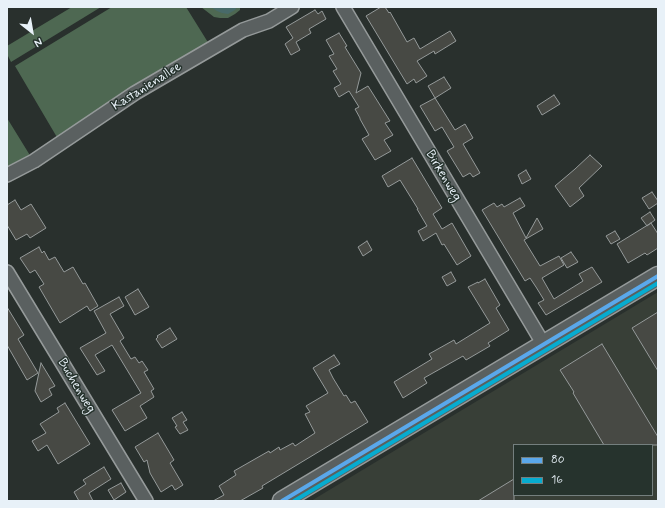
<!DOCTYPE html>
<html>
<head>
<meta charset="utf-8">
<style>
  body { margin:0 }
  #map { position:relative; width:665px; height:508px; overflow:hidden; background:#29302d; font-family:Mynerve,sans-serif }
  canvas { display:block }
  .frame { position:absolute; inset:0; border:8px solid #e8f1f8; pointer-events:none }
  .legend { position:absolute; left:513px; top:444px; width:140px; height:52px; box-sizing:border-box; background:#26332d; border:1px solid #747f7e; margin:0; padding:5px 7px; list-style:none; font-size:12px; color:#e8f1f8 }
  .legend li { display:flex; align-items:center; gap:8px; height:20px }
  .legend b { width:20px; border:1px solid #747f7e }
  .north { position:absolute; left:12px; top:12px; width:40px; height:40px; -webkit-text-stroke:3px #26332d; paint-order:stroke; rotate:149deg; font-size:11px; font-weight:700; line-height:16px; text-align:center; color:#e8f1f8 }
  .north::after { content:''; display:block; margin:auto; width:14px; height:18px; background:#e8f1f8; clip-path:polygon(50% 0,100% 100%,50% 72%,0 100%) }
</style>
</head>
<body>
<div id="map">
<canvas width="665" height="508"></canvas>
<div class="frame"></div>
<ul class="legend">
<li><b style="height:5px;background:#5aa8eb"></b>80</li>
<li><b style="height:5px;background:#06acd0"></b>16</li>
</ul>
<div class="north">N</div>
</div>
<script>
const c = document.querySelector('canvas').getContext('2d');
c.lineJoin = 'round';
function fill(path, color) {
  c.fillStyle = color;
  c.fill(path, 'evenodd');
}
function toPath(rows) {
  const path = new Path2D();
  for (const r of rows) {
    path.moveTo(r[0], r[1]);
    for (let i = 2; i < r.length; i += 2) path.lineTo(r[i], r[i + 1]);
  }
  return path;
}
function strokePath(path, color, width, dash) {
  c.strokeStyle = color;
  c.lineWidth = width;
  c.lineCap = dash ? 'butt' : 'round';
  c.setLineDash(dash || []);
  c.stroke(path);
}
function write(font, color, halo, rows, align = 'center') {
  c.font = font + ' Mynerve,sans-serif';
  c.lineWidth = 3;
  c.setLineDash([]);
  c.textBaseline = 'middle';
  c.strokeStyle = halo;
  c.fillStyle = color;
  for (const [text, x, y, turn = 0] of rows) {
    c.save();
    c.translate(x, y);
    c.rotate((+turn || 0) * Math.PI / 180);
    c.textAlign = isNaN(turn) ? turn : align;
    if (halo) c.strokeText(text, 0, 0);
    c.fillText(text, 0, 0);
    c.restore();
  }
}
const built = toPath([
  [658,292,658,501,311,501],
  [514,445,652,445,652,495,514,495]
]);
const green = toPath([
  [72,7,101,7,11,62,7,54,7,46],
  [112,7,186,7,209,44,58,139,15,66],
  [201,7,240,7,240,10,235,14,228,18,220,18,214,17],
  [7,118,31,157,7,168]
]);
const water = toPath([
  [211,7,237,7,235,10,228,14,222,13,217,11]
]);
const building = toPath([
  [381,7,385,7,389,13,390,12,407,42,414,38,420,49,450,31,456,41,435,54,434,51,417,61,427,76,416,83,414,79,407,84,366,16,381,7],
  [315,10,318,14,322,11,326,19,309,29,311,33,296,42,300,50,291,55,285,44,293,38,286,27,315,10],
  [339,33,347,46,345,47,361,73,356,93,368,86,390,121,385,123,393,135,384,140,391,151,375,160,362,139,369,135,360,119,360,118,355,109,359,107,349,91,339,97,334,88,341,84,333,71,337,69,329,56,334,54,326,40,339,33],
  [444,77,451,88,435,98,455,130,465,124,473,138,463,144,480,173,473,177,470,173,463,177,447,151,454,147,442,127,435,131,420,106,435,98,428,86,444,77],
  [554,95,560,104,542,115,537,106,554,95],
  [590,155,602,166,579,188,584,196,570,207,555,186,575,169,590,155],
  [412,158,442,208,433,214,442,229,452,223,471,256,457,265,444,244,442,245,436,233,423,241,418,231,427,226,417,209,418,209,400,180,388,187,382,176,412,158],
  [526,170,531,179,522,184,518,175,526,170],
  [652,192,658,201,658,203,649,209,642,198,652,192],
  [520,198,525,206,513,213,526,238,537,218,543,229,524,240,540,266,559,256,564,265,542,278,554,299,583,281,579,274,592,267,602,282,546,315,538,303,544,300,536,287,530,278,525,281,482,210,494,203,497,207,502,204,504,207,520,198],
  [15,200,21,210,31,204,46,228,30,238,27,234,16,240,7,225,7,205,15,200],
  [650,212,655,220,647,226,641,218,650,212],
  [651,223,658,234,658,248,647,255,645,253,628,263,617,244,651,223],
  [615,231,620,239,611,244,606,236,615,231],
  [367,241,372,250,363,256,358,247,367,241],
  [39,247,42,253,44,251,49,260,55,257,64,272,73,267,83,284,85,283,98,306,90,311,87,306,60,323,39,287,44,284,35,270,30,273,20,258,39,247],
  [571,252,578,262,567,268,561,258,571,252],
  [451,272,456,281,447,286,442,277,451,272],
  [485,279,500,305,496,308,509,330,488,343,490,346,466,360,463,356,424,378,427,383,403,398,394,382,432,359,429,354,454,340,456,344,490,323,468,287,478,282,478,283,485,279],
  [138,289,149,307,135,315,125,297,138,289],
  [119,297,124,306,110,314,124,338,120,341,131,359,135,357,139,363,142,361,148,370,144,372,154,389,151,391,154,397,140,406,147,418,125,431,112,410,141,393,112,345,95,355,105,371,97,375,80,348,106,333,94,311,119,297],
  [7,307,24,335,18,339,38,373,27,380,7,345,7,307],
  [658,312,658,371,632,328,658,312],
  [170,328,177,339,162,348,156,339,158,337,157,336,170,328],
  [602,344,658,437,658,445,604,445,573,393,574,392,560,370,602,344],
  [334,355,340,364,329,370,333,378,344,396,346,395,351,403,355,401,368,422,262,486,263,488,240,501,213,501,224,495,219,486,236,475,234,471,269,451,270,453,279,447,280,450,293,443,295,446,315,433,305,414,310,412,306,406,328,393,313,368,334,355],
  [41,363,55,386,49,389,52,395,41,402,35,391,41,363],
  [65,403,90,444,58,464,47,445,38,451,32,441,46,433,40,424,59,412,57,408,65,403],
  [182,412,187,420,183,422,188,430,180,434,175,427,177,426,172,418,182,412],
  [158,433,174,460,170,463,183,485,175,490,172,485,161,492,150,473,147,460,144,462,135,447,158,433],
  [104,467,111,479,89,493,93,501,79,501,74,492,86,484,83,480,104,467],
  [514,479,514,501,478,501,514,479],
  [121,483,126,492,114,500,108,490,121,483]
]);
const street = toPath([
  [343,7,544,345],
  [7,175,34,161,135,93,243,30,269,21,292,7],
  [7,272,146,501]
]);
const secondary = toPath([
  [282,501,658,276]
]);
const bus1 = toPath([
  [282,501,658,276]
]);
const bus2 = toPath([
  [294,501,658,283]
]);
const streetNames = [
  ["Kastanienallee",147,87,-32],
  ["Birkenweg",443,176,59],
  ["Buchenweg",76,386,59]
];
fill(built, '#383f37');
fill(green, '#4e6852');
fill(water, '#486a69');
fill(building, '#474944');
strokePath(building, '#959a9a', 1);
strokePath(street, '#959a9a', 16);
strokePath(secondary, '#959a9a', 21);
strokePath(street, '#5a6060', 13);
strokePath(secondary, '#5a6060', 18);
strokePath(bus1, '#5aa8eb', 4);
strokePath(bus2, '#06acd0', 4);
write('13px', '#e8f1f8', '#26332d', streetNames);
</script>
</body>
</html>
